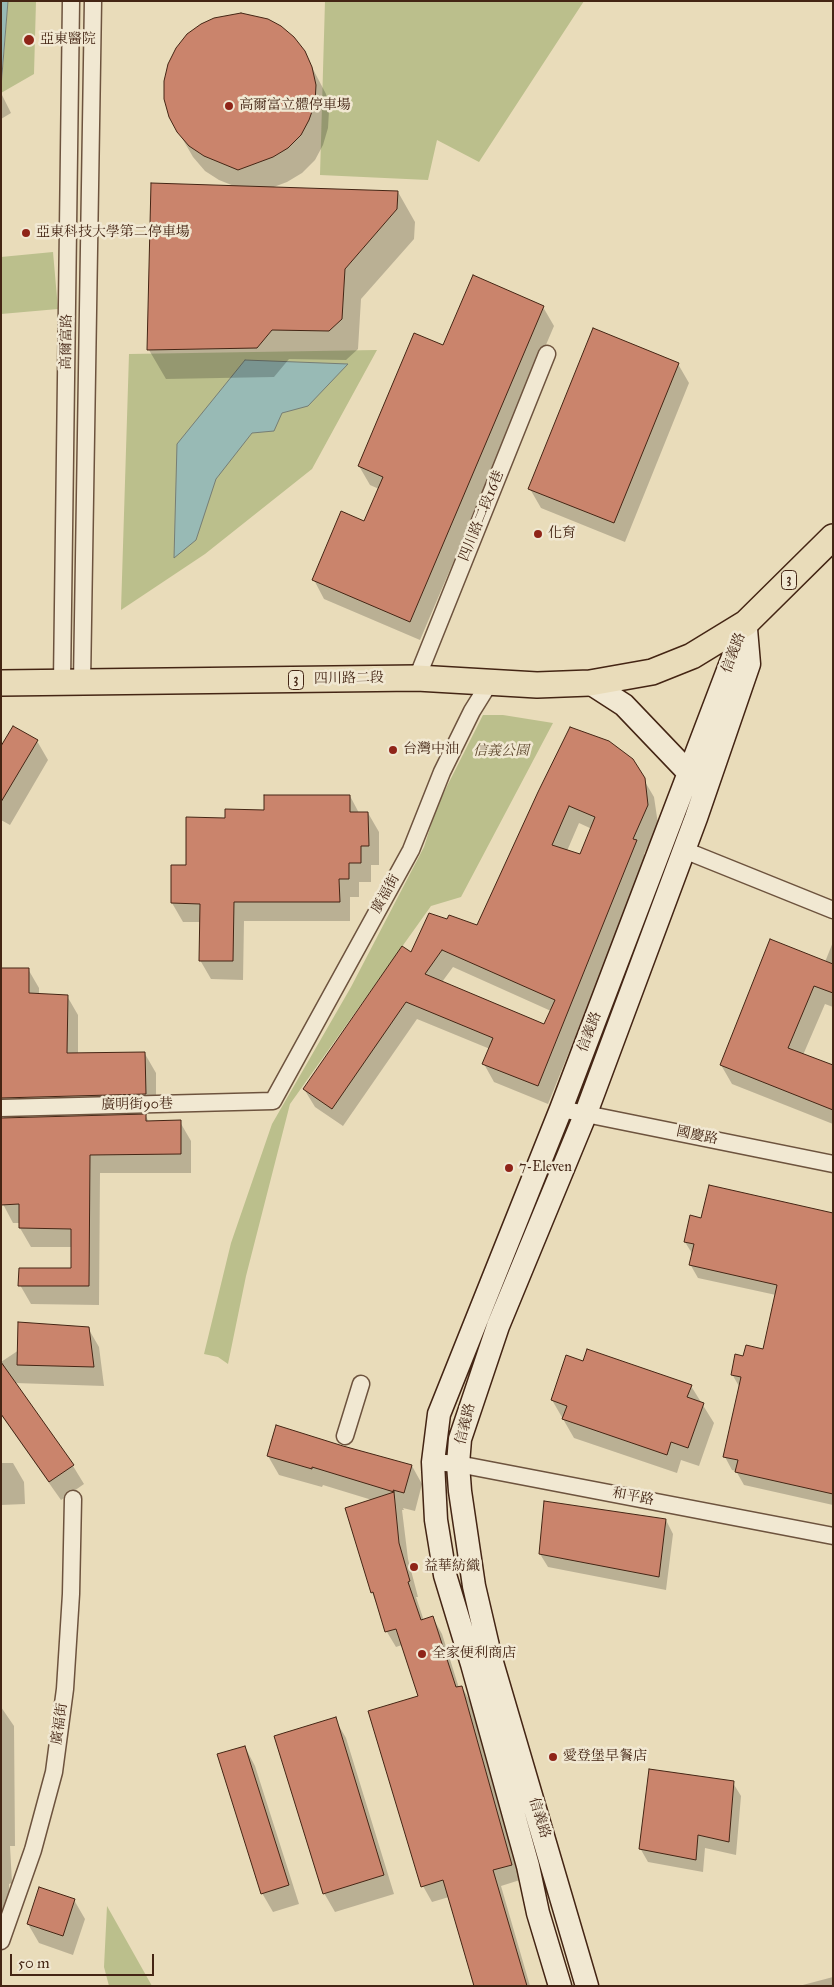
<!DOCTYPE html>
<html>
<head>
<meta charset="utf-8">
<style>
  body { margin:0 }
  #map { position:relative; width:834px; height:1987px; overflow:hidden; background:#e9dcba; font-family:"IM FELL Great Primer",serif }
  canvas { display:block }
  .frame { position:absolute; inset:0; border:2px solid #442514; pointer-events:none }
  .scale { position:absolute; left:10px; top:1954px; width:144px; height:22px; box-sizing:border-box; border:2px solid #442514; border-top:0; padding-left:6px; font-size:15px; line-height:18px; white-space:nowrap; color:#442514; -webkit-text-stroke:4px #f1e8d2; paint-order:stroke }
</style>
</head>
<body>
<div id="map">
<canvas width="834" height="1987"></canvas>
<div class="frame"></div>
<div class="scale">50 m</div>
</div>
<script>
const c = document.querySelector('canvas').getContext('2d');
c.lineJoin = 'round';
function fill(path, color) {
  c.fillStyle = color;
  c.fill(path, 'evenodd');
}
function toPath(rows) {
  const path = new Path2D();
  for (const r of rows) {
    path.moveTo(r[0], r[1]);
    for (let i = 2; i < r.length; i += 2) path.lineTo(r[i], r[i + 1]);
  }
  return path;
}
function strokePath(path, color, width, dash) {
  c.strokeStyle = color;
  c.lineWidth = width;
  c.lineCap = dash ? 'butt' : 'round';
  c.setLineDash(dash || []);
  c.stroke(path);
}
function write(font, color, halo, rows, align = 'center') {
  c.font = font + ' "IM FELL Great Primer","Noto Serif TC",serif';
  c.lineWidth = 5;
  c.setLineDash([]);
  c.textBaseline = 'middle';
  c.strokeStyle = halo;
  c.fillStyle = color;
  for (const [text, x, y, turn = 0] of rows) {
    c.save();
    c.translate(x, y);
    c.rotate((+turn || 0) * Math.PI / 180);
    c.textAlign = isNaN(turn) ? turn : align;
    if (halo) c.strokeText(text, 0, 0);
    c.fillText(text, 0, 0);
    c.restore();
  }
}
const green = toPath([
  [8,1,36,1,34,74,1,93],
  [325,1,584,1,479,162,437,140,428,180,320,175],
  [53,252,58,309,1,314,1,257],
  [377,350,312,469,205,554,121,610,129,354],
  [483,715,503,715,553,723,461,897,431,906,290,1104,246,1276,228,1364,218,1357,204,1354,231,1243,272,1124,351,987,424,847,437,806],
  [107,1906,152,1986,109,1986,104,1967]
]);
const water = toPath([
  [1,1,8,1,1,87,1,1],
  [245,360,348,364,308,406,282,413,274,431,252,433,216,479,196,540,174,558,177,444,245,360]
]);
const shadow = toPath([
  [304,52,326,94,329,111,328,128,323,145,315,160,302,173,287,182,271,188,398,192,415,222,414,239,361,299,358,349,346,360,289,359,274,377,166,379,149,350,234,186,219,180,205,171,193,157,178,131],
  [1,93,11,113,1,119],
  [543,307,554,326,420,640,324,599,314,580,365,523,379,489,370,485,359,466,444,347],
  [678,364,689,383,625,542,541,508,530,489],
  [571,729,632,760,654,797,658,824,644,854,647,859,548,1104,494,1082,484,1064,490,1049,417,1019,343,1126,315,1107,304,1089,411,954,448,920,478,926],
  [579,823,592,829,581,856,567,851],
  [453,967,551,1011,545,1026,442,982],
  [37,741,48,760,10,825,1,820,1,749],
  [350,796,359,813,368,813,379,832,379,865,371,865,371,882,359,882,359,897,350,897,350,921,244,921,243,980,211,979,200,960,201,922,183,922,172,903,187,866,226,819],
  [833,942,833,1007,825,1004,803,1055,833,1067,833,1124,732,1084,721,1065,825,962],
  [1,969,28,969,39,988,39,995,67,996,78,1015,78,1054,145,1054,156,1073,156,1113,144,1113,149,1122,180,1122,191,1141,191,1173,100,1173,99,1305,31,1304,20,1285,72,1269,72,1247,31,1247,20,1228,20,1223,13,1223,3,1204,5,1119,1,1112],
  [833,1214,833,1505,744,1485,736,1471,732,1470,725,1457,740,1388,732,1374,744,1357,764,1351,776,1295,698,1278,690,1264,693,1255,685,1242,702,1219],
  [88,1328,99,1347,104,1386,15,1383,73,1466,84,1484,61,1500,1,1415,1,1362,19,1350],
  [584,1363,691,1386,714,1423,699,1466,681,1460,677,1473,574,1438,552,1400],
  [342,1447,412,1466,422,1484,415,1511,403,1508,404,1510,402,1510,408,1559,418,1597,416,1597,424,1621,433,1618,442,1634,459,1688,462,1687,471,1703,520,1880,501,1886,530,1986,475,1986,449,1897,432,1902,423,1886,420,1697,402,1645,396,1647,387,1632,372,1592,346,1509,372,1500,323,1485,322,1487,279,1475,268,1456],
  [1,1463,13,1463,24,1482,25,1504,1,1505],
  [666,1520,673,1534,666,1590,548,1567,540,1554],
  [1,1707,14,1726,15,1846,10,1846,12,1883,9,1884,10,1932,1,1932],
  [335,1719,346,1738,394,1894,335,1912,324,1893],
  [245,1747,255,1766,299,1904,273,1912,262,1893],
  [733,1783,741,1796,736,1855,705,1848,703,1872,648,1862,640,1848],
  [74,1900,85,1919,73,1955,39,1943,28,1924],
  [833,1977,833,1986,799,1986]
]);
const building = toPath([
  [241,13,268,19,281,26,294,37,305,51,312,67,316,85,315,103,309,120,301,135,288,148,273,157,238,170,204,156,189,146,177,132,169,117,164,99,164,81,168,64,176,48,187,34,201,24,214,18,241,13],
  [151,183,398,191,397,209,345,269,342,319,329,331,272,330,257,348,147,350,151,183],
  [473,275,544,306,410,622,312,580,341,511,364,521,383,477,358,466,414,333,443,345,473,275],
  [593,328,679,363,614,523,528,489,593,328],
  [13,726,38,740,1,802,1,746,13,726],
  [570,727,609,741,633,759,645,778,648,805,633,839,637,840,538,1086,482,1064,493,1038,406,1002,332,1109,303,1089,402,946,411,952,429,913,447,919,449,915,477,925,538,792,570,727],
  [569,806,595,817,580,854,552,845,569,806],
  [442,950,555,1000,544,1024,425,974,442,950],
  [264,795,350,795,350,812,368,812,369,846,361,846,361,863,349,863,349,879,339,879,340,902,234,902,233,961,199,961,200,904,171,903,171,865,186,865,186,817,225,818,225,809,264,810,264,795],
  [770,939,833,964,833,993,814,986,788,1048,833,1065,833,1110,720,1065,770,939],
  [1,968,29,968,29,993,68,995,67,1053,145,1052,146,1094,1,1098,1,968],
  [146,1114,146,1121,181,1120,181,1154,90,1155,89,1286,18,1286,19,1268,71,1268,71,1229,19,1228,19,1204,1,1205,1,1118,146,1114],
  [709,1185,833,1213,833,1494,735,1472,738,1460,723,1457,741,1377,731,1375,735,1354,743,1356,746,1345,763,1349,777,1285,689,1265,694,1244,684,1242,690,1215,701,1218,709,1185],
  [18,1322,89,1327,94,1367,17,1365,18,1322],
  [587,1349,692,1385,687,1397,704,1403,688,1448,671,1442,667,1455,562,1419,567,1406,551,1400,566,1355,583,1361,587,1349],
  [1,1362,74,1465,49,1482,1,1414,1,1362],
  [276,1425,343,1446,412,1465,404,1493,393,1490,394,1492,312,1467,312,1469,267,1456,276,1425],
  [394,1492,399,1543,410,1581,408,1582,421,1620,433,1616,456,1687,462,1686,512,1865,493,1870,527,1986,474,1986,443,1880,421,1887,368,1711,418,1696,396,1629,385,1632,373,1592,371,1593,345,1508,394,1492],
  [544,1501,666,1519,659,1577,539,1554,544,1501],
  [336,1717,384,1875,323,1894,274,1736,336,1717],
  [245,1746,289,1885,261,1894,217,1754,245,1746],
  [649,1769,734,1781,729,1842,698,1835,696,1860,639,1849,649,1769],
  [39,1887,75,1899,63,1936,27,1924,39,1887]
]);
const street = toPath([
  [417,678,547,354],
  [62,682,71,1],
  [82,682,93,1],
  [684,850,833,910],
  [1,1108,273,1101,411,850,442,772,472,711,490,682],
  [561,1109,833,1164],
  [345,1436,361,1384],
  [433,1462,458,1464,833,1536],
  [1,1941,33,1850,54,1772,65,1689,71,1594,73,1499]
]);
const secondary = toPath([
  [590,683,624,705,688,772,693,785],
  [560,1986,538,1913,528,1866,472,1664,445,1575,436,1520,433,1462,439,1414,561,1109,746,623],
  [587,1986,491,1659,474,1586,460,1491,458,1464,460,1439,498,1326,586,1113,696,818,749,664,746,629]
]);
const primary = toPath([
  [1,683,417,678,537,685,590,683,652,672,692,656,746,623,833,537]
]);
const markers = [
  [29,40,6,"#8f2418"],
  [229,106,5,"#8f2418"],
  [26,233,5,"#8f2418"],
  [538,534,5,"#8f2418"],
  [393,750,5,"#8f2418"],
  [509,1168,5,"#8f2418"],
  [414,1567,5,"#8f2418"],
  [422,1654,5,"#8f2418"],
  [553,1757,5,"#8f2418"]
];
const shields = [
  [789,580,15],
  [296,680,15]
];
const shieldNames = [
  ["3",789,580],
  ["3",296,680]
];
const poiNames = [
  ["亞東醫院",40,40],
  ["高爾富立體停車場",239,106],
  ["亞東科技大學第二停車場",36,233],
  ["化育",548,534],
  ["台灣中油",403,750],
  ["7-Eleven",519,1168],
  ["益華紡織",424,1567],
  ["全家便利商店",432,1654],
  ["愛登堡早餐店",563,1757]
];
const streetNames = [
  ["高爾富路",67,342,-89],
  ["四川路二段16巷",482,516,-68],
  ["信義路",734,653,-69],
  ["四川路二段",349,679,-1],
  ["廣福街",386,894,-61],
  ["信義路",590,1032,-69],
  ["廣明街90巷",137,1105,-1],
  ["國慶路",697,1136,12],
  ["信義路",466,1424,-76],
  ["和平路",633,1497,11],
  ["廣福街",60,1724,-82],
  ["信義路",539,1818,73]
];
const parkNames = [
  ["信義公園",501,752]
];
fill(green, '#bbbf8c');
fill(water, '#98bab5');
strokePath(water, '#767e75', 1);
fill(shadow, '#0003');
fill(building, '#ca846c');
strokePath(building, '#442514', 1);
strokePath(street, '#6d533e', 19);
strokePath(secondary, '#442514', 25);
strokePath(primary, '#442514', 28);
strokePath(street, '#f1e8d2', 16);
strokePath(secondary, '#f1e8d2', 22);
strokePath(primary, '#e9dcba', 25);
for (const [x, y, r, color] of markers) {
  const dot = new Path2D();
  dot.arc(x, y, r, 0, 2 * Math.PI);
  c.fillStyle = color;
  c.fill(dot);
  strokePath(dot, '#f1e8d2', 2);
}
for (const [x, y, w] of shields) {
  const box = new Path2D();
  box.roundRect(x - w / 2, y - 9.5, w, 19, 4);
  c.fillStyle = '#f1e8d2';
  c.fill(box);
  strokePath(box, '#442514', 1);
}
write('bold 12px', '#442514', null, shieldNames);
write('14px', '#442514', '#f1e8d2', poiNames, 'left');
write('14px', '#442514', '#f1e8d2', streetNames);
write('italic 14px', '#624c32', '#f1e8d2', parkNames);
</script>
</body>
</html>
